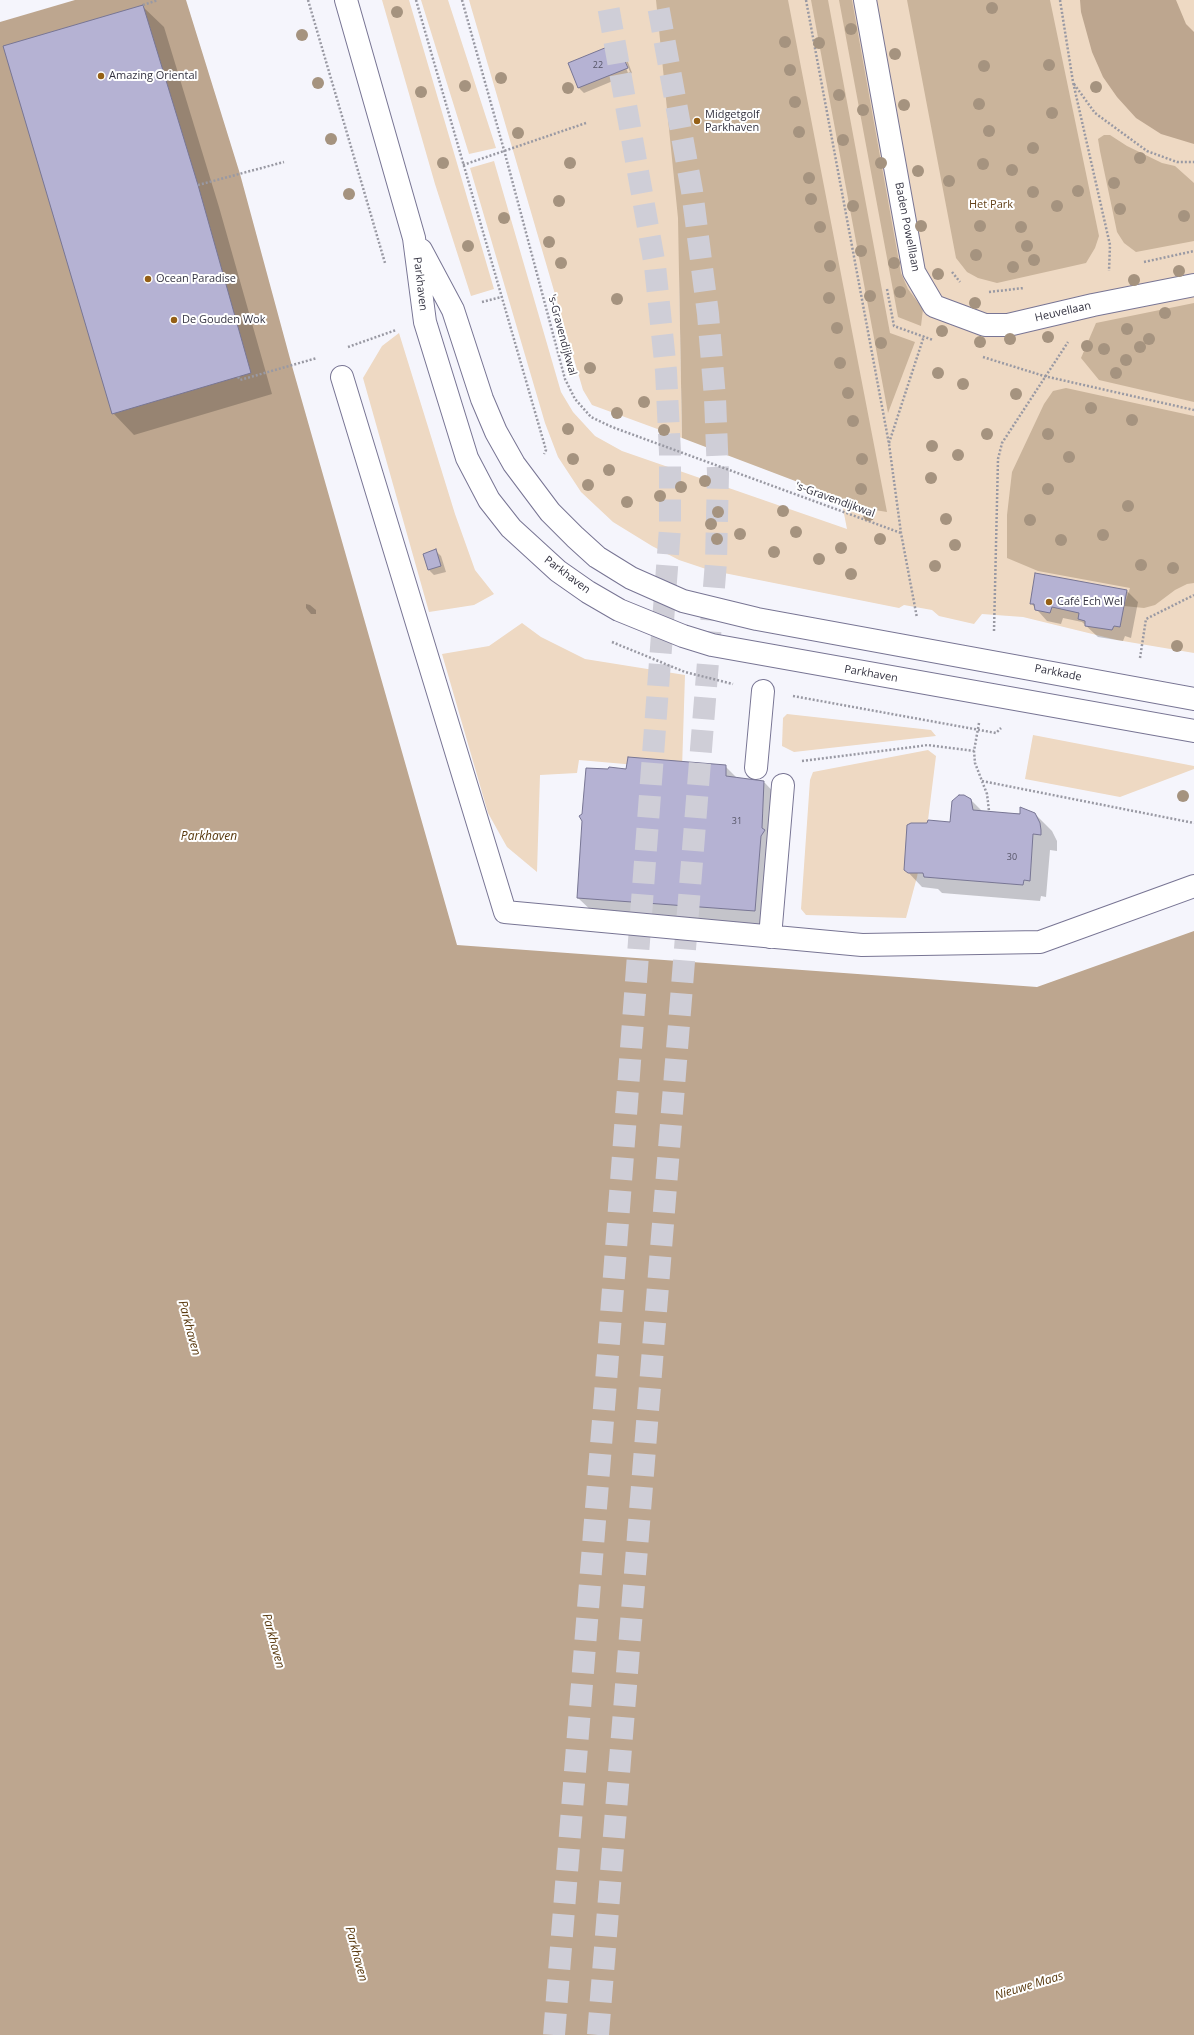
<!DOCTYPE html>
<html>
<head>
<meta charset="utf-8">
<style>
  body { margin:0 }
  canvas { display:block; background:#f5f5fc }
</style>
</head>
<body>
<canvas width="1194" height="2035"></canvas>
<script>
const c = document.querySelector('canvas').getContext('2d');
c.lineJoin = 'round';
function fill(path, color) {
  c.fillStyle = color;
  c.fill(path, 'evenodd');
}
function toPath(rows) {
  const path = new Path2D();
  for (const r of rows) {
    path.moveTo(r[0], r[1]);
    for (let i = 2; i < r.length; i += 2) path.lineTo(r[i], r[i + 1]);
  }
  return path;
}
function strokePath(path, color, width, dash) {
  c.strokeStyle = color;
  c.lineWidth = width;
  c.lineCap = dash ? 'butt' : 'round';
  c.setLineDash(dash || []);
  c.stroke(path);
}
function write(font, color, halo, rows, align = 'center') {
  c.font = font + ' "Open Sans",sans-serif';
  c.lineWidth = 4;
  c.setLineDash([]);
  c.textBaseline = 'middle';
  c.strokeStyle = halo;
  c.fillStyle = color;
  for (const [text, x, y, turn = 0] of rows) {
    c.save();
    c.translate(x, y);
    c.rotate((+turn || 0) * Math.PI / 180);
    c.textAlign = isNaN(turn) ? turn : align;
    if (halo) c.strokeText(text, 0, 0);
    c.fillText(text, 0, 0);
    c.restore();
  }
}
const green = toPath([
  [382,0,409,0,494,289,471,296,435,184],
  [421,0,448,0,496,148,469,154],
  [469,0,1194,0,1194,653,1117,640,1023,617,982,614,974,624,939,616,932,610,904,605,899,608,709,570,679,560,652,546,613,522,581,492,558,457,545,423,470,168,494,161,561,392,573,412,595,436,622,451,847,529,818,382,679,270,682,438,592,405,583,390],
  [399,333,455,514,475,570,494,594,474,605,429,612,363,378,382,346],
  [522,623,541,637,585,659,685,675,682,769,579,760,577,773,540,775,537,872,507,847,488,813,442,654,489,646],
  [787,714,931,730,936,736,794,752,782,746,783,718],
  [1033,735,1194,766,1194,769,1120,797,1025,779],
  [928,750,936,756,928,820,917,877,906,918,806,915,801,909,810,780,813,772]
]);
const forest = toPath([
  [656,0,788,0,887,512,869,509,682,438,678,218],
  [811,0,828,0,890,333,915,342,888,413],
  [839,0,852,0,901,273,908,289,923,309,921,326,898,317],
  [907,0,1050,0,1099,236,1095,248,1086,263,997,283,978,278,967,272,956,258],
  [1104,135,1110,135,1127,146,1162,163,1175,166,1194,183,1194,241,1136,252,1124,243,1117,232,1100,151,1098,139],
  [1194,303,1194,402,1099,380,1081,358,1096,323],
  [1066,388,1194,416,1194,583,1187,584,1175,590,1155,605,1144,608,1124,606,1130,588,1038,571,1007,558,1007,515,1012,472,1044,404,1053,391]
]);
const water = toPath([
  [0,0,186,0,240,174,292,366,457,945,1037,987,1194,931,1194,2035,0,2035],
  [1080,0,1176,0,1186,24,1194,32,1194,144,1161,134,1136,118,1117,97,1103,77,1092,52,1081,12]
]);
const pier = toPath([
  [0,0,75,0,0,22]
]);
const shadow = toPath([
  [142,6,164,27,219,207,272,394,134,435,113,413],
  [617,44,623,49,632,73,584,93,579,88],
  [619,49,621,49,630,72,628,73],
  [436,551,441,556,446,572,434,575,429,570,424,554],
  [1127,591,1138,602,1131,638,1125,636,1123,641,1098,637,1082,622,1063,618,1061,624,1047,621,1031,603],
  [306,604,310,605,316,610,316,614,311,614,306,608],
  [725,766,737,778,765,783,781,800,771,927,595,914,578,898,588,768,627,770],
  [969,798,983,812,1035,814,1052,831,1057,841,1057,851,1050,850,1046,897,1041,896,1040,901,942,893,938,889,922,887,906,870,951,823]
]);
const building = toPath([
  [143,5,198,185,251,373,112,414,3,46,143,5],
  [617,43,628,68,578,88,568,63,617,43],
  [436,549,441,566,428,570,423,554,436,549],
  [1035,573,1127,590,1120,627,1114,626,1112,630,1085,626,1085,621,1078,619,1079,613,1052,607,1050,613,1035,610,1034,604,1030,604,1035,573],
  [628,757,726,765,726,776,764,781,762,828,765,830,761,836,755,911,577,898,582,821,579,816,582,814,586,768,608,769,609,767,626,769,628,757],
  [959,795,964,795,971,799,973,810,1020,814,1020,807,1035,813,1040,823,1041,830,1041,835,1033,834,1030,881,1024,880,1023,885,924,877,923,873,908,873,904,870,907,825,911,823,927,823,928,820,950,822,952,801,959,795]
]);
const highwayTunnel = toPath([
  [554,2035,605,1395,670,528,670,453,666,371,655,266,607,0],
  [598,2035,716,562,718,474,715,398,708,314,692,191,657,0]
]);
const path = toPath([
  [308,0,385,263],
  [416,0,546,450,544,454],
  [462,0,504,150,565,379,575,399,591,417,612,427,901,533],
  [806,0,889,444,901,533,917,618],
  [1060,0,1073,82,1110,245,1109,271],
  [143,5,158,0],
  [1074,84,1095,113,1147,151,1177,162,1194,162],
  [463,165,586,123],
  [198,185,284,162],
  [1144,262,1194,251],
  [952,272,960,282],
  [887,289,894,326,933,340],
  [989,292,1024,288],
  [482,302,501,297],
  [348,347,396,330],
  [983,357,1044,376,1194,410],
  [238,377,240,380,317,358],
  [889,443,924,336],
  [994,631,998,459,1002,443,1068,342],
  [612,642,685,672,733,684],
  [1140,658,1146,619,1194,595],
  [793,696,996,733,1001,728],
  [979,723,974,751,975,763,987,794,989,811],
  [802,761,928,745,974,751],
  [982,781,1194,823]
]);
const minor = toPath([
  [346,0,414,238,425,322,467,458,489,500,511,528,558,571,588,592,619,610,683,636,712,645,1194,731],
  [865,0,914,272,934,306,985,325,1008,325,1093,305,1194,285],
  [421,250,453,310,482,399,496,432,514,464,550,512,575,537,597,557,631,578,683,601,757,619,1194,699],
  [342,377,505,912,862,945,1040,942,1194,886],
  [756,768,763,691],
  [770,937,783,785]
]);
const trees = [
  [992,8],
  [397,12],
  [851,29],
  [302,35],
  [785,42],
  [819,43],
  [895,54],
  [1049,65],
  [984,66],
  [790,70],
  [501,78],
  [318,83],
  [465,86],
  [1096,87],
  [568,88],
  [421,92],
  [839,95],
  [795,102],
  [979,104],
  [904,105],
  [863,110],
  [1052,113],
  [989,131],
  [799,132],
  [518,133],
  [331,139],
  [843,140],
  [1033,148],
  [1140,158],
  [443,163],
  [570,163],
  [881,163],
  [983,164],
  [1012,170],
  [918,171],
  [809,178],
  [949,181],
  [1114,183],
  [1078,191],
  [1033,192],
  [349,194],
  [811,199],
  [559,201],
  [853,206],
  [1057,206],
  [1120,209],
  [1184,216],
  [504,218],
  [921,226],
  [980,226],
  [820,227],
  [1021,227],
  [549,242],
  [468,246],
  [1027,246],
  [861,251],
  [976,255],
  [1034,260],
  [561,263],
  [894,263],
  [830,266],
  [1013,267],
  [1179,271],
  [938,274],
  [1134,280],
  [900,292],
  [870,296],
  [829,298],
  [617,299],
  [975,303],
  [1165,313],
  [837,328],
  [1127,329],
  [942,331],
  [1048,337],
  [1010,339],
  [1149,339],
  [980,342],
  [881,343],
  [1087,346],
  [1140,347],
  [1104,349],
  [1126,360],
  [840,363],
  [590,368],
  [938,373],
  [1116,373],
  [963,384],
  [848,393],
  [1016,394],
  [644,402],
  [1091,408],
  [617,413],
  [1132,420],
  [853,421],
  [568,429],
  [664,430],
  [987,434],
  [1048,434],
  [932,446],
  [958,455],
  [1069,457],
  [573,459],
  [862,459],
  [609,470],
  [931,478],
  [705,481],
  [588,485],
  [681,487],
  [861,489],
  [1048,489],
  [660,496],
  [627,502],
  [1128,506],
  [783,511],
  [718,512],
  [869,515],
  [946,519],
  [1030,520],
  [711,524],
  [796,532],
  [740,534],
  [1103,535],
  [717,539],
  [880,539],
  [1061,540],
  [955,545],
  [841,548],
  [774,552],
  [819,559],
  [1141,565],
  [935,566],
  [1173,568],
  [851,574],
  [1177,646],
  [1183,796]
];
const markers = [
  [101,76,4,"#956016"],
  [697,121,4,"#956016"],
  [148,279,4,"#956016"],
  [174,320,4,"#956016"],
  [1049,602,4,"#956016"]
];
const numberNames = [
  ["22",598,65],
  ["31",737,821],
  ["30",1012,857]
];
const poiNames = [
  ["Amazing Oriental",109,76],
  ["Midgetgolf",705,115],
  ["Parkhaven",705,128],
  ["Ocean Paradise",156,279],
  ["De Gouden Wok",182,320],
  ["Café Ech Wel",1057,602]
];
const parkNames = [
  ["Het Park",991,205]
];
const streetNames = [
  ["Baden Powelllaan",907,227,79],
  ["Parkhaven",420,284,83],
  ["Heuvellaan",1063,312,-13],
  ["'s-Gravendijkwal",562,335,75],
  ["'s-Gravendijkwal",835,500,20],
  ["Parkhaven",567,575,37],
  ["Parkkade",1058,673,11],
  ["Parkhaven",871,674,10]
];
const waterNames = [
  ["Parkhaven",209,837],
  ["Parkhaven",189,1328,75],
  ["Parkhaven",273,1641,75],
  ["Parkhaven",356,1954,75],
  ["Nieuwe Maas",1029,1986,-17]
];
fill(green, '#eed9c3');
fill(forest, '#cab49b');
fill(water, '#bda68f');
fill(pier, '#f5f5fc');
fill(shadow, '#0003');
fill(building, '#b5b2d3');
strokePath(building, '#787694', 1);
strokePath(highwayTunnel, '#cfced7', 22, [22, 11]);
strokePath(minor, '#787594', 24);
strokePath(path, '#9999a3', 2.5, [2, 2]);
strokePath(minor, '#fff', 22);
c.fillStyle = '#a5937f';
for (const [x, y] of trees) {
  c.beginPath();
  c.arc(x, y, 6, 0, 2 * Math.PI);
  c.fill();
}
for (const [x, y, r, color] of markers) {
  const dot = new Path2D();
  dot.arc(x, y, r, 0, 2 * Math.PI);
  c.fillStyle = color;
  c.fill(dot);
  strokePath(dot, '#fff', 1.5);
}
write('9px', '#555466', null, numberNames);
write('11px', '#353442', '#fff', poiNames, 'left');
write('11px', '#644219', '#fff', parkNames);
write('11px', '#353442', '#fff', streetNames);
write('italic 12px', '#59390e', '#fff', waterNames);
</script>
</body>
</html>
